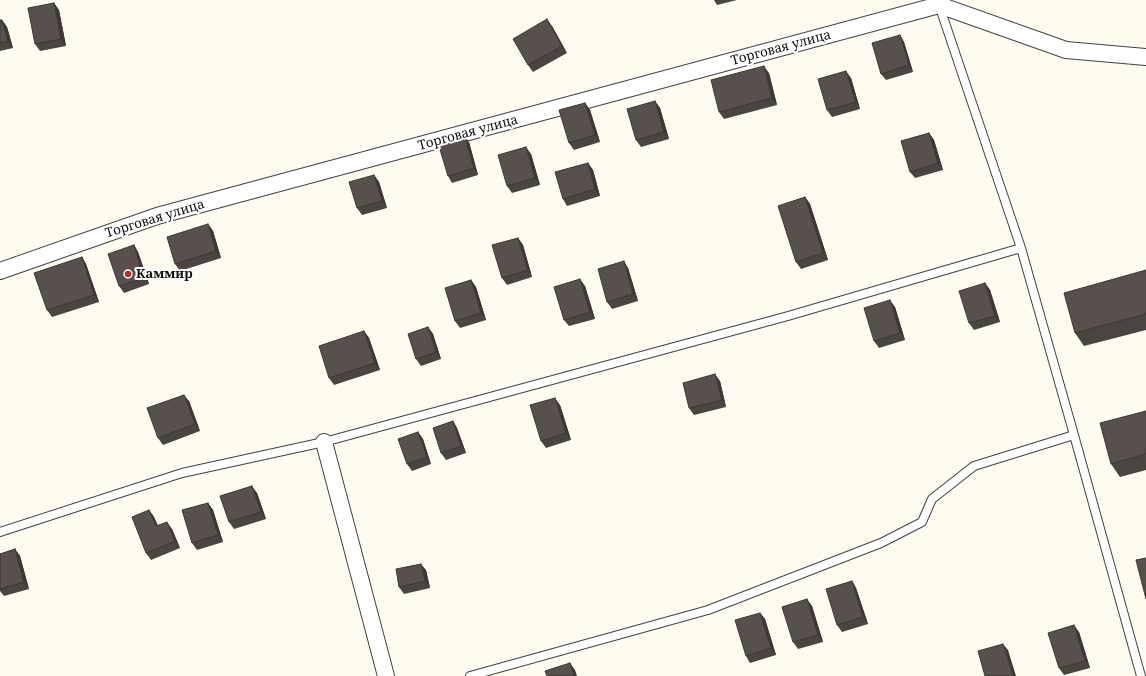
<!DOCTYPE html>
<html>
<head>
<meta charset="utf-8">
<style>
  body { margin:0 }
  canvas { display:block; background:#fefcf1 }
</style>
</head>
<body>
<canvas width="1146" height="676"></canvas>
<script>
const c = document.querySelector('canvas').getContext('2d');
c.lineJoin = 'round';
function toPath(rows) {
  const path = new Path2D();
  for (const r of rows) {
    path.moveTo(r[0], r[1]);
    for (let i = 2; i < r.length; i += 2) path.lineTo(r[i], r[i + 1]);
  }
  return path;
}
function strokePath(path, color, width, dash) {
  c.strokeStyle = color;
  c.lineWidth = width;
  c.lineCap = dash ? 'butt' : 'round';
  c.setLineDash(dash || []);
  c.stroke(path);
}
function fill(path, color) {
  c.fillStyle = color;
  c.fill(path, 'evenodd');
}
function write(font, color, halo, rows, align = 'center') {
  c.font = font + ' "Noto Serif",serif';
  c.lineWidth = 4;
  c.setLineDash([]);
  c.textBaseline = 'middle';
  c.strokeStyle = halo;
  c.fillStyle = color;
  for (const [text, x, y, turn = 0] of rows) {
    c.save();
    c.translate(x, y);
    c.rotate((+turn || 0) * Math.PI / 180);
    c.textAlign = isNaN(turn) ? turn : align;
    if (halo) c.strokeText(text, 0, 0);
    c.fillText(text, 0, 0);
    c.restore();
  }
}
const lane = toPath([
  [1074,435,1141,676],
  [0,532,182,473,324,442,788,316,1021,248,939,5],
  [470,676,708,610,881,543,922,522,932,499,974,466,1074,435,1021,248]
]);
const street = toPath([
  [939,5,1066,50,1146,57],
  [0,271,157,216,939,5],
  [324,442,386,676]
]);
const wall = toPath([
  [714,0,737,0,717,5],
  [54,3,59,10,66,46,40,51,35,44],
  [0,20,2,20,7,27,13,48,0,51],
  [552,26,567,53,533,72,528,65],
  [900,35,904,42,913,72,886,80,881,74],
  [769,73,777,105,724,119,719,112],
  [851,78,860,109,832,117,827,110],
  [655,101,660,108,669,139,641,147,636,140],
  [585,103,590,110,600,142,574,150,569,143],
  [929,133,934,140,943,170,915,178,910,172],
  [469,142,478,175,452,183,448,176],
  [531,154,540,185,512,193,507,186],
  [588,163,593,170,600,196,567,206,563,199],
  [374,175,379,182,387,208,362,215,357,208],
  [805,197,810,204,828,260,801,269,796,262],
  [208,224,213,231,221,258,180,271,175,264],
  [518,238,523,245,532,277,507,285,502,278],
  [134,245,138,252,149,284,124,293,119,286],
  [82,257,86,264,99,302,52,317,47,310],
  [628,268,638,301,612,309,607,302],
  [1146,270,1146,330,1084,346,1075,333],
  [471,280,476,287,486,320,460,328,455,321],
  [985,283,990,290,1000,322,974,330,969,323],
  [585,286,595,319,569,326,564,320],
  [895,307,905,340,879,348,874,341],
  [428,327,433,334,441,359,421,366,416,359],
  [364,331,369,338,380,370,334,385,329,378],
  [720,381,726,407,694,415,689,408],
  [189,401,200,431,163,445,158,438],
  [560,405,571,440,546,448,541,441],
  [1146,411,1146,470,1120,477,1111,464],
  [453,421,457,428,466,453,446,460,441,453],
  [418,432,423,439,431,464,412,471,407,464],
  [257,493,266,519,234,529,229,522],
  [208,503,213,510,223,542,197,550,192,543],
  [149,510,154,517,158,526,172,529,180,548,151,560,146,553],
  [15,549,20,556,29,589,4,596,0,591,0,554],
  [426,570,430,588,404,594,399,587],
  [852,581,856,588,868,624,842,632,837,625],
  [812,606,823,642,798,649,793,642],
  [760,613,765,619,776,655,750,663,746,656],
  [1079,632,1090,668,1064,675,1059,668]
]);
const shadedWall = toPath([
  [54,3,59,10,66,46,61,39],
  [547,19,552,26,567,53,562,46],
  [2,20,7,27,13,48,8,41],
  [900,35,904,42,913,72,909,65],
  [764,66,769,73,777,105,772,98],
  [846,71,851,78,860,109,856,102],
  [655,101,660,108,669,139,664,132],
  [585,103,590,110,600,142,595,135],
  [929,133,934,140,943,170,938,163],
  [464,135,469,142,478,175,474,168],
  [526,147,531,154,540,185,535,178],
  [588,163,593,170,600,196,595,189],
  [374,175,379,182,387,208,382,201],
  [805,197,810,204,828,260,823,253],
  [208,224,213,231,221,258,216,251],
  [518,238,523,245,532,277,528,270],
  [134,245,138,252,149,284,144,278],
  [82,257,86,264,99,302,94,295],
  [624,261,628,268,638,301,633,294],
  [580,279,585,286,595,319,590,312],
  [471,280,476,287,486,320,481,313],
  [985,283,990,290,1000,322,995,316],
  [890,300,895,307,905,340,900,333],
  [428,327,433,334,441,359,436,352],
  [364,331,369,338,380,370,375,363],
  [715,374,720,381,726,407,722,400],
  [184,395,189,401,200,431,195,424],
  [555,398,560,405,571,440,566,433],
  [453,421,457,428,466,453,461,446],
  [418,432,423,439,431,464,427,457],
  [252,486,257,493,266,519,261,512],
  [208,503,213,510,223,542,218,535],
  [149,510,154,517,161,533,156,526],
  [167,522,172,529,180,548,175,541],
  [15,549,20,556,29,589,24,582],
  [421,564,426,570,430,588,425,581],
  [852,581,856,588,868,624,863,617],
  [807,599,812,606,823,642,818,635],
  [760,613,765,619,776,655,771,648],
  [1074,625,1079,632,1090,668,1085,661],
  [1003,644,1008,650,1016,676,1013,676],
  [570,663,575,670,577,676,574,676]
]);
const building = toPath([
  [54,3,61,39,35,44,28,8,54,3],
  [547,19,562,46,528,65,513,39,547,19],
  [0,20,2,20,8,41,0,43,0,20],
  [900,35,909,65,881,74,872,43,900,35],
  [764,66,772,98,719,112,711,80,764,66],
  [846,71,856,102,827,110,818,79,846,71],
  [655,101,664,132,636,140,627,109,655,101],
  [585,103,595,135,569,143,559,110,585,103],
  [929,133,938,163,910,172,901,141,929,133],
  [464,135,474,168,448,176,438,143,464,135],
  [526,147,535,178,507,186,498,155,526,147],
  [588,163,595,189,563,199,555,172,588,163],
  [374,175,382,201,357,208,349,182,374,175],
  [805,197,823,253,796,262,778,206,805,197],
  [208,224,216,251,175,264,167,237,208,224],
  [518,238,528,270,502,278,492,245,518,238],
  [134,245,144,278,119,286,108,254,134,245],
  [82,257,94,295,47,310,34,273,82,257],
  [624,261,633,294,607,302,598,269,624,261],
  [1146,270,1146,314,1075,333,1064,293,1146,270],
  [580,279,590,312,564,320,554,287,580,279],
  [471,280,481,313,455,321,445,288,471,280],
  [985,283,995,316,969,323,959,291,985,283],
  [890,300,900,333,874,341,864,308,890,300],
  [428,327,436,352,416,359,408,334,428,327],
  [364,331,375,363,329,378,319,346,364,331],
  [715,374,722,400,689,408,683,383,715,374],
  [184,395,195,424,158,438,147,408,184,395],
  [555,398,566,433,541,441,530,405,555,398],
  [1146,411,1146,454,1111,464,1100,423,1146,411],
  [453,421,461,446,441,453,433,428,453,421],
  [418,432,427,457,407,464,398,439,418,432],
  [252,486,261,512,229,522,220,496,252,486],
  [208,503,218,535,192,543,182,510,208,503],
  [149,510,156,526,167,522,175,541,146,553,132,517,149,510],
  [15,549,24,582,0,589,0,554,15,549],
  [1146,558,1146,599,1136,560,1146,558],
  [421,564,425,581,399,587,396,569,421,564],
  [852,581,863,617,837,625,826,589,852,581],
  [807,599,818,635,793,642,782,607,807,599],
  [760,613,771,648,746,656,735,620,760,613],
  [1074,625,1085,661,1059,668,1048,633,1074,625],
  [1003,644,1013,676,985,676,978,651,1003,644],
  [570,663,574,676,547,676,545,671,570,663]
]);
const markers = [
  [128,274,4,"#b92c2d"]
];
const streetNames = [
  ["Торговая улица",781,48,-15],
  ["Торговая улица",468,133,-15],
  ["Торговая улица",155,219,-17]
];
const poiNames = [
  ["Каммир",136,274]
];
strokePath(lane, '#424242', 10);
strokePath(street, '#424242', 18);
strokePath(lane, '#fff', 8);
strokePath(street, '#fff', 16);
fill(wall, '#4b4541');
fill(shadedWall, '#3d3835');
fill(building, '#57504c');
strokePath(building, '#3d3835', 1);
for (const [x, y, r, color] of markers) {
  const dot = new Path2D();
  dot.arc(x, y, r, 0, 2 * Math.PI);
  c.fillStyle = color;
  c.fill(dot);
  strokePath(dot, '#fff', 1.5);
}
write('13px', '#0f0f0f', '#fff', streetNames);
write('bold 13px', '#0f0f0f', '#fff', poiNames, 'left');
</script>
</body>
</html>
